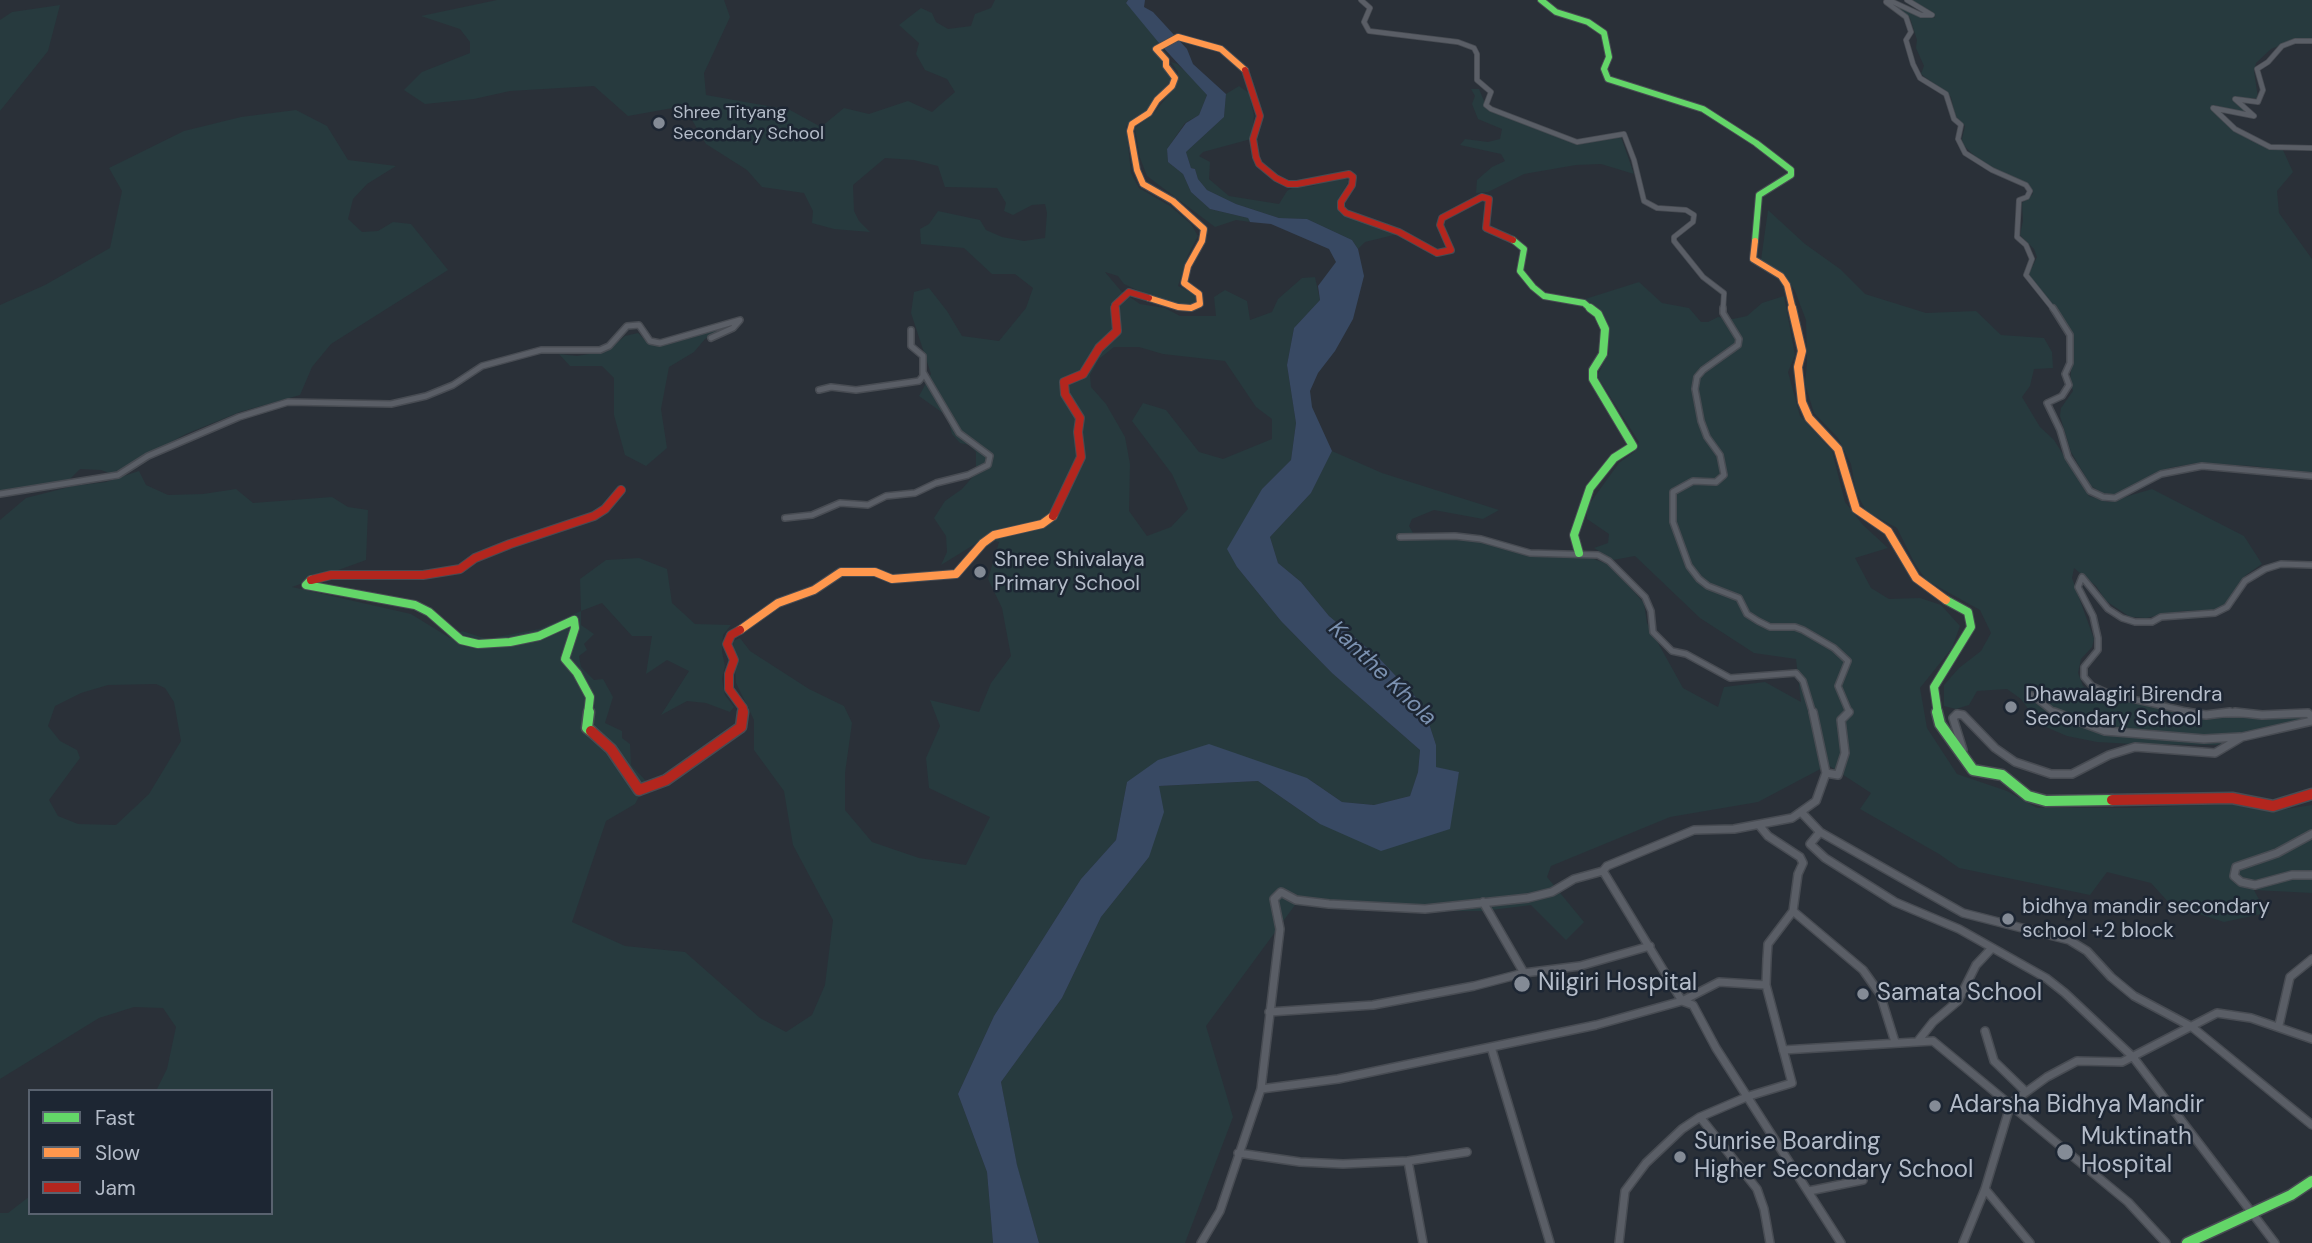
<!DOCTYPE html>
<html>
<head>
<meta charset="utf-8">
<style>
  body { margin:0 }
  #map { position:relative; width:2312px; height:1243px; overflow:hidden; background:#2a3038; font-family:"DM Sans",sans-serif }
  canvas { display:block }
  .legend { position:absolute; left:28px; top:1089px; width:245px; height:126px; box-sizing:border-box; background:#1d2633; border:2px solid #59626f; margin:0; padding:9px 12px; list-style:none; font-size:21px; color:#b4bcc9 }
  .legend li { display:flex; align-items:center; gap:14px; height:35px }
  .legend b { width:35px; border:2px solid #59626f }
</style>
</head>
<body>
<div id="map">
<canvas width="2312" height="1243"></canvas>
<ul class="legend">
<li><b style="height:9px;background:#63d668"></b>Fast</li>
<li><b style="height:9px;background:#ff974d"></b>Slow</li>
<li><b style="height:9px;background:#b3261e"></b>Jam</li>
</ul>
</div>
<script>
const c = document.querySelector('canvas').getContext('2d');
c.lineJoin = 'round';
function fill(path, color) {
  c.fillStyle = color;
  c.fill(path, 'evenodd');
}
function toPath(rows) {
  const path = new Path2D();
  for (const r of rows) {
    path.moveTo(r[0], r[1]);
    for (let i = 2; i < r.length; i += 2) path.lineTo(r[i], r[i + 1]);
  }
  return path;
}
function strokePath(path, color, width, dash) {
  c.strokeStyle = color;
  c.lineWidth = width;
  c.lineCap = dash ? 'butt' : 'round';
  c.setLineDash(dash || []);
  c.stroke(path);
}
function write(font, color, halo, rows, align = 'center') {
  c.font = font + ' "DM Sans",sans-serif';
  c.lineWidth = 5;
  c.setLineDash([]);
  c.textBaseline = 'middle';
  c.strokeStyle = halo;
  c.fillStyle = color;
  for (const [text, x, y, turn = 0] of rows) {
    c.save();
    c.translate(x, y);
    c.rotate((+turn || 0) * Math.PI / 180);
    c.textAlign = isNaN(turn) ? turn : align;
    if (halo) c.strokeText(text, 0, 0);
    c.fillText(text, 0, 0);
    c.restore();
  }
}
const green = toPath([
  [497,0,724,0,730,17,704,73,706,95,790,110,821,127,844,108,869,114,908,101,932,112,955,92,947,79,925,70,916,54,919,43,899,25,921,8,932,13,936,22,948,29,971,26,975,14,991,8,995,0,1128,0,1126,3,1160,41,1153,49,1154,52,1164,61,1172,79,1147,111,1126,126,1131,173,1139,188,1170,206,1191,224,1198,236,1188,255,1178,286,1195,295,1195,305,1184,306,1148,295,1124,284,1118,276,1105,272,1121,291,1140,304,1165,308,1180,316,1216,316,1214,297,1225,290,1247,301,1250,320,1272,312,1278,299,1302,278,1315,277,1320,300,1294,328,1287,365,1296,423,1291,460,1262,489,1237,567,1281,621,1332,673,1420,750,1418,772,1410,796,1375,805,1342,802,1307,778,1127,782,1116,840,1081,879,994,1016,958,1094,987,1172,993,1243,0,1243,0,1213,8,1213,30,1196,30,1213,271,1213,271,1091,156,1091,167,1069,176,1027,163,1008,134,1007,99,1018,0,1079,0,520,26,498,73,486,106,482,139,471,146,485,168,495,203,494,236,489,253,503,332,497,348,507,368,510,366,560,292,587,411,614,450,638,462,631,487,639,539,629,581,611,580,579,606,560,639,558,667,569,672,603,695,624,731,625,723,635,722,652,725,666,722,679,725,695,734,707,730,712,706,703,687,701,661,715,689,671,667,660,646,674,652,636,632,636,602,603,581,611,581,625,594,634,584,644,587,650,579,656,581,667,594,680,603,679,613,697,605,723,622,731,622,738,630,744,631,765,647,782,635,804,606,821,572,922,625,946,685,952,760,1018,786,1032,812,1015,825,985,833,920,793,845,784,791,754,750,754,720,736,683,733,641,740,638,750,651,809,689,844,706,852,723,845,773,845,810,872,842,919,858,966,865,990,817,929,788,926,758,940,726,930,700,979,712,991,683,1011,656,1002,608,988,579,999,542,985,538,941,565,947,552,946,536,934,518,945,501,962,489,976,473,976,452,969,445,960,443,952,434,947,416,919,396,931,374,911,313,914,292,929,288,947,311,962,336,999,341,1026,308,1033,288,1015,274,992,274,964,248,921,244,920,229,929,224,938,211,980,220,986,230,1002,237,1024,241,1045,238,1047,213,1045,204,1032,205,1013,215,1004,211,1006,203,997,188,945,187,938,166,914,160,885,158,853,185,854,211,859,221,870,232,834,229,812,223,813,211,804,193,762,187,747,170,706,144,684,106,628,116,594,86,510,91,474,99,425,104,404,90,422,72,470,53,470,42,460,29,421,16],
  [1114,347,1139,347,1163,354,1225,361,1256,407,1272,419,1272,439,1223,459,1199,452,1166,410,1143,403,1132,421,1172,474,1188,509,1171,527,1147,536,1129,511,1130,464,1125,437,1106,404,1091,387,1090,375,1099,359],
  [156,684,165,688,174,702,181,741,149,794,116,825,78,824,58,816,49,800,80,758,77,750,60,741,48,726,55,706,81,693,108,685],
  [1910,0,2312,0,2312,39,2294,40,2271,49,2256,63,2254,71,2258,98,2232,99,2251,115,2214,105,2221,110,2227,120,2244,133,2269,145,2282,148,2293,172,2277,191,2279,213,2312,259,2312,474,2253,466,2197,463,2169,468,2116,495,2102,493,2091,486,2071,452,2060,416,2061,408,2073,391,2070,381,2074,342,2071,330,2033,283,2029,274,2037,257,2034,249,2020,235,2023,221,2022,203,2033,194,2030,187,1981,162,1963,145,1962,139,1965,126,1956,119,1951,97,1921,74,1924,66,1916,48,1917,40,1910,18,1890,3,1935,18,1932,12],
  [60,5,48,51,0,111,0,20,12,12],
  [1171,62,1177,64,1194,79,1207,95,1199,115,1185,123,1167,149,1168,162,1183,174,1191,192,1210,209,1248,218,1250,222,1236,220,1215,227,1147,176,1140,158,1135,128,1153,114,1176,86,1178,72],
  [1239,86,1249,93,1254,116,1251,139,1203,152,1199,156,1210,162,1209,179,1229,196,1279,204,1287,191,1292,188,1313,186,1343,176,1349,181,1338,199,1337,208,1340,213,1398,234,1365,242,1358,249,1352,240,1307,219,1279,218,1236,204,1207,190,1198,179,1195,169,1191,168,1186,152,1224,117,1226,94],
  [1471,89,1479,89,1487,108,1571,142,1583,144,1616,135,1621,137,1634,174,1601,164,1576,165,1524,174,1488,192,1476,193,1477,180,1492,167,1505,161,1501,154,1460,145,1465,139,1488,142,1500,139,1502,129,1478,119,1472,104,1475,96],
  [296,110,327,126,348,160,396,166,367,184,353,199,348,219,362,232,378,231,393,222,411,224,448,270,331,344,312,367,300,395,240,412,186,434,112,474,101,470,80,469,68,481,0,492,0,305,45,285,110,248,122,191,109,168,184,131,241,117],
  [1768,210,1805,244,1840,269,1865,294,1926,313,1976,311,2001,335,2044,338,2052,352,2053,368,2034,369,2030,386,2022,397,2040,427,2054,440,2089,496,2108,502,2152,489,2244,536,2262,564,2246,575,2225,604,2215,610,2182,611,2146,618,2130,617,2106,601,2096,586,2074,568,2072,578,2094,639,2092,647,2081,659,2078,673,2083,686,2097,693,2200,717,2306,718,2303,721,2258,729,2217,745,2133,744,2097,742,2067,736,2039,724,2021,699,2007,689,1977,691,1969,705,1956,709,1944,706,1944,685,1959,668,1981,651,1991,633,1980,610,1926,580,1915,564,1897,528,1866,511,1856,492,1851,464,1838,438,1814,413,1805,384,1807,362,1806,320,1795,291,1785,275,1761,260],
  [1639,282,1662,303,1689,308,1701,322,1708,322,1718,317,1733,319,1747,316,1762,303,1784,296,1795,355,1788,372,1800,416,1832,451,1845,502,1863,525,1888,548,1855,558,1871,588,1889,599,1920,598,1941,605,1960,626,1952,648,1920,688,1927,728,1957,774,2007,791,2037,808,2125,808,2230,804,2273,811,2312,805,2312,893,2254,890,2266,913,2224,922,2171,905,2151,883,2107,872,2090,895,1959,868,1939,854,1860,809,1871,793,1828,765,1758,802,1670,817,1551,866,1547,877,1584,922,1566,940,1531,905,1483,911,1367,911,1295,905,1206,1026,1233,1117,1185,1243,1039,1243,1017,1166,1001,1082,1062,998,1101,917,1149,857,1159,786,1258,781,1320,824,1455,790,1459,773,1436,767,1436,745,1423,705,1379,658,1329,616,1301,582,1278,563,1270,537,1311,493,1332,451,1382,473,1499,510,1483,519,1434,510,1412,519,1409,526,1414,535,1455,535,1530,552,1570,550,1610,565,1644,603,1647,623,1683,688,1718,707,1724,687,1765,682,1801,702,1796,659,1754,653,1700,618,1635,556,1613,560,1594,548,1608,543,1609,534,1587,519,1587,507,1619,463,1634,452,1639,442,1597,376,1609,353,1609,336,1601,314,1582,300],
  [731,325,705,339,694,352,669,367,661,409,667,448,646,466,625,455,614,415,614,378,602,366,570,366,559,354,577,356,607,351,625,336,638,333,646,341,658,345]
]);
const water = toPath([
  [1128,0,1145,0,1144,7,1153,12,1187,49,1193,64,1226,94,1224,117,1186,152,1191,168,1195,169,1198,179,1207,190,1236,204,1279,218,1307,219,1352,240,1358,249,1364,276,1353,319,1335,351,1318,373,1310,391,1312,407,1332,451,1311,493,1270,537,1278,563,1301,582,1329,616,1379,658,1423,705,1436,745,1436,767,1459,772,1450,829,1381,851,1320,824,1258,781,1159,786,1164,812,1149,857,1101,917,1062,998,1001,1082,1017,1165,1039,1243,993,1243,987,1172,958,1094,994,1016,1081,879,1116,840,1127,782,1158,760,1209,744,1307,778,1342,802,1374,805,1410,796,1418,772,1420,750,1332,673,1281,621,1237,567,1227,549,1262,489,1291,460,1296,423,1287,365,1294,328,1320,300,1318,286,1336,262,1329,249,1271,224,1250,222,1248,218,1210,209,1191,192,1183,174,1168,162,1167,149,1186,123,1199,115,1207,95,1159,43,1126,3]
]);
const streetFar2 = toPath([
  [1361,0,1370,8,1364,22,1369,31,1458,42,1474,48,1477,54,1477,80,1491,92,1486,105,1491,109,1577,142,1624,134,1634,160,1644,201,1657,208,1686,210,1694,215,1693,222,1674,237,1674,241,1703,277,1724,293,1723,310],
  [1907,0,1932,15,1921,15,1893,2,1886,2,1906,17,1911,32,1906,40,1913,64,1920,78,1946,94,1954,119,1961,125,1958,139,1965,153,1992,170,2026,185,2030,191,2027,197,2019,200,2017,237,2026,245,2032,259,2026,275,2054,310],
  [2312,41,2295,41,2282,46,2268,62,2257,69,2263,90,2258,102,2235,99,2254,116,2213,108,2235,129,2270,147,2312,148]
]);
const streetFar1 = toPath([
  [1723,308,1723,313,1739,339,1738,345,1703,370,1697,377,1695,389,1701,421,1707,437,1720,455,1724,475,1716,482,1693,481,1673,492,1673,522,1689,566,1699,579,1708,586,1739,598,1747,614,1758,621,1770,627,1795,627,1803,630,1834,648,1848,661,1838,686,1849,712,1847,714],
  [2053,308,2070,335,2070,363,2065,374,2069,385,2062,396,2047,403,2060,430,2068,457,2090,491,2103,497,2115,498,2161,474,2202,466,2312,476],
  [819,390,831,387,856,390,919,381,923,376,923,356,911,346,911,330],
  [0,494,118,475,148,456,239,417,288,402,391,404,426,396,453,385,482,366,541,350,600,350,609,346,627,326,639,325,650,341,660,343,740,320,733,328,711,338],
  [785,518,812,515,840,503,868,505,886,496,915,493,936,483,968,475,988,465,990,456,959,433,923,372],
  [1400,537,1455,536,1481,539,1530,553,1598,555,1609,561,1645,597,1651,611,1653,632,1672,651,1686,654,1730,678,1796,673,1803,681,1813,714],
  [2032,695,2056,714],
  [2199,714,2110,694,2092,686,2084,677,2084,667,2098,650,2098,638,2093,616,2078,587,2082,577,2108,609,2122,618,2135,622,2152,622,2161,617,2215,613,2227,607,2245,581,2265,569,2281,564,2312,565],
  [2214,714,2252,714],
  [2284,714,2309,714]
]);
const street = toPath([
  [2054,712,2105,731,2204,739,2240,737],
  [2186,712,2206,715,2230,712],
  [2235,712,2262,715,2308,713,2312,717],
  [1963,750,1953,718,1957,714,1963,715,1995,748,2015,762,2051,774,2072,774,2109,755,2135,747,2215,753,2242,737,2312,721],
  [1826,773,1838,775,1845,753,1841,720,1849,712],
  [1802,813,1820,832,1963,913,2069,940,2087,951,2111,977,2134,996,2192,1027,2312,1125],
  [1820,832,1810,844,1825,858,1895,902,1959,929,2046,978,2065,993,2133,1057,2275,1243],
  [2312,834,2277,853,2236,867,2234,876,2241,882,2255,885,2292,875,2312,875],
  [1603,871,1682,1001,1693,1005,1716,1048,1841,1243],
  [1793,911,1863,970,1880,994,1895,1042],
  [1524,973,1580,966,1650,946],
  [1269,1012,1373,1005,1474,986,1524,973,1483,902],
  [2279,1025,2290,977,2312,959],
  [1985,1031,1994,1061,2026,1092],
  [1918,1041,1933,1022,1958,1001,1976,965,1992,948],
  [1491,1047,1550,1243],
  [1783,1050,1933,1041,2128,1202,2166,1243],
  [1261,1089,1338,1079,1596,1025,1682,1001,1719,982,1766,985],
  [1700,1117,1757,1189,1764,1209,1770,1243],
  [1238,1153,1300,1162,1343,1164,1408,1161,1423,1243],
  [1408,1161,1467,1152],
  [1985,1189,2030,1243],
  [1809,1191,1863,1180],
  [1201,1243,1220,1211,1261,1089,1280,929,1274,899,1281,892,1296,900,1329,904,1425,909,1528,898,1552,892,1574,879,1603,871,1607,866,1694,830,1734,829,1792,818,1816,801,1826,773,1813,712],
  [1619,1243,1625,1191,1646,1163,1682,1129,1700,1117,1749,1096,1792,1083,1766,985,1767,959,1768,944,1793,911,1798,874,1803,863,1800,857,1768,836,1759,825],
  [1963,1243,1985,1189,2011,1103,2047,1077,2077,1061,2122,1062,2217,1013,2251,1018,2312,1039]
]);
const fastFar2 = toPath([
  [1541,0,1556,12,1588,22,1604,33,1609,57,1604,69,1608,79,1703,109,1756,143,1791,170,1791,175,1759,195,1755,241],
  [1513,240,1524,249,1520,271,1533,287,1544,296,1584,303,1592,310]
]);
const fastFar1 = toPath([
  [1579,553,1574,535,1590,488,1614,458,1633,446,1593,379,1593,370,1603,354,1605,329,1598,314,1590,308],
  [311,580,306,585,415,605,429,612,461,640,478,644,510,642,539,636,574,620,575,628,565,659,577,673,590,697,588,714],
  [1938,714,1934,687,1971,627,1968,612,1946,600]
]);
const fast = toPath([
  [589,712,587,728,591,731],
  [1937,712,1940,724,1973,770,2002,775,2028,796,2046,801,2112,800],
  [2187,1243,2291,1195,2312,1181]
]);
const slowFar1 = toPath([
  [1755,241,1753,259,1781,276,1787,285,1793,310],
  [1149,298,1178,307,1191,308,1200,304,1199,294,1184,283,1188,266,1202,241,1204,229,1173,201,1143,184,1137,170,1130,131,1132,124,1149,113,1157,100,1172,86,1175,78,1166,66,1166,60,1156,49,1178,37,1221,49,1245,70]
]);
const slow = toPath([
  [1792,308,1802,351,1798,367,1802,402,1809,418,1838,449,1856,509,1888,531,1916,578,1946,600],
  [740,630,778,603,814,590,841,572,875,572,892,579,956,574,983,543,994,535,1042,524,1053,516]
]);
const jamFar2 = toPath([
  [1245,70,1260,116,1253,139,1256,157,1259,164,1276,178,1288,184,1297,184,1349,174,1353,177,1352,185,1341,202,1341,208,1346,213,1399,232,1437,253,1451,250,1440,225,1442,218,1482,197,1489,199,1486,228,1513,240],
  [1115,310,1115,305,1129,292,1149,298]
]);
const jamFar1 = toPath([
  [1053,516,1081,457,1078,432,1080,418,1065,394,1064,382,1083,374,1099,348,1117,331,1115,308],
  [311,580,331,575,423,575,460,569,475,558,510,544,594,516,605,509,621,490],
  [740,630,731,635,727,644,734,660,729,674,729,689,743,708,742,714]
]);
const jam = toPath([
  [591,731,611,749,639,790,666,780,741,727,743,712],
  [2112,800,2232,798,2273,806,2312,794]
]);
const markers = [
  [659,123,7,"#848b96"],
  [980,572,7,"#848b96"],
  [2011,707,7,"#848b96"],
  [2008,919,7,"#848b96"],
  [1522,984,9,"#848b96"],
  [1863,994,7,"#848b96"],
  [1935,1106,7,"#848b96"],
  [2065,1152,9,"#848b96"],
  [1680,1157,7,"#848b96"]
];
const farPoinames = [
  ["Shree Tityang",673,113],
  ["Secondary School",673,134]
];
const poiNames = [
  ["Shree Shivalaya",994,560],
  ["Primary School",994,584],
  ["Dhawalagiri Birendra",2025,695],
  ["Secondary School",2025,719],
  ["bidhya mandir secondary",2022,907],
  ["school +2 block",2022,931]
];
const waterNames = [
  ["Kanthe Khola",1382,674,44]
];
const nearPoinames = [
  ["Nilgiri Hospital",1538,984],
  ["Samata School",1877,994],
  ["Adarsha Bidhya Mandir",1949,1106],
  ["Muktinath",2081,1138],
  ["Hospital",2081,1166],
  ["Sunrise Boarding",1694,1143],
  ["Higher Secondary School",1694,1171]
];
fill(green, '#273a3e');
fill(water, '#384963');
strokePath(streetFar2, '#484c53', 6);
strokePath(streetFar1, '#484c53', 8);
strokePath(street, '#484c53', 10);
strokePath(fastFar2, '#484c53', 8);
strokePath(fastFar1, '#484c53', 10);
strokePath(fast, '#484c53', 13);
strokePath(slowFar1, '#484c53', 8);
strokePath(slow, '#484c53', 10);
strokePath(jamFar2, '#484c53', 8);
strokePath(jamFar1, '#484c53', 10);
strokePath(jam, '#484c53', 13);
strokePath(streetFar2, '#5a5e66', 4.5);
strokePath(streetFar1, '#5a5e66', 5);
strokePath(street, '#5a5e66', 7);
strokePath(fastFar2, '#63d668', 6);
strokePath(fastFar1, '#63d668', 8);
strokePath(fast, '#63d668', 10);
strokePath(slowFar1, '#ff974d', 6);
strokePath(slow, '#ff974d', 8);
strokePath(jamFar2, '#b3261e', 6);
strokePath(jamFar1, '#b3261e', 8);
strokePath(jam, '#b3261e', 10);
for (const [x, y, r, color] of markers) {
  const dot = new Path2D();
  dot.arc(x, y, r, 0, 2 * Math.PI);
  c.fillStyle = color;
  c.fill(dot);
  strokePath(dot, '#1d2633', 2.5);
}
write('18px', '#b4bcc9', '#1d2633', farPoinames, 'left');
write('21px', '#b4bcc9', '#1d2633', poiNames, 'left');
write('italic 23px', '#7c92b1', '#1d2633', waterNames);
write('24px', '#b4bcc9', '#1d2633', nearPoinames, 'left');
</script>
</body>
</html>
